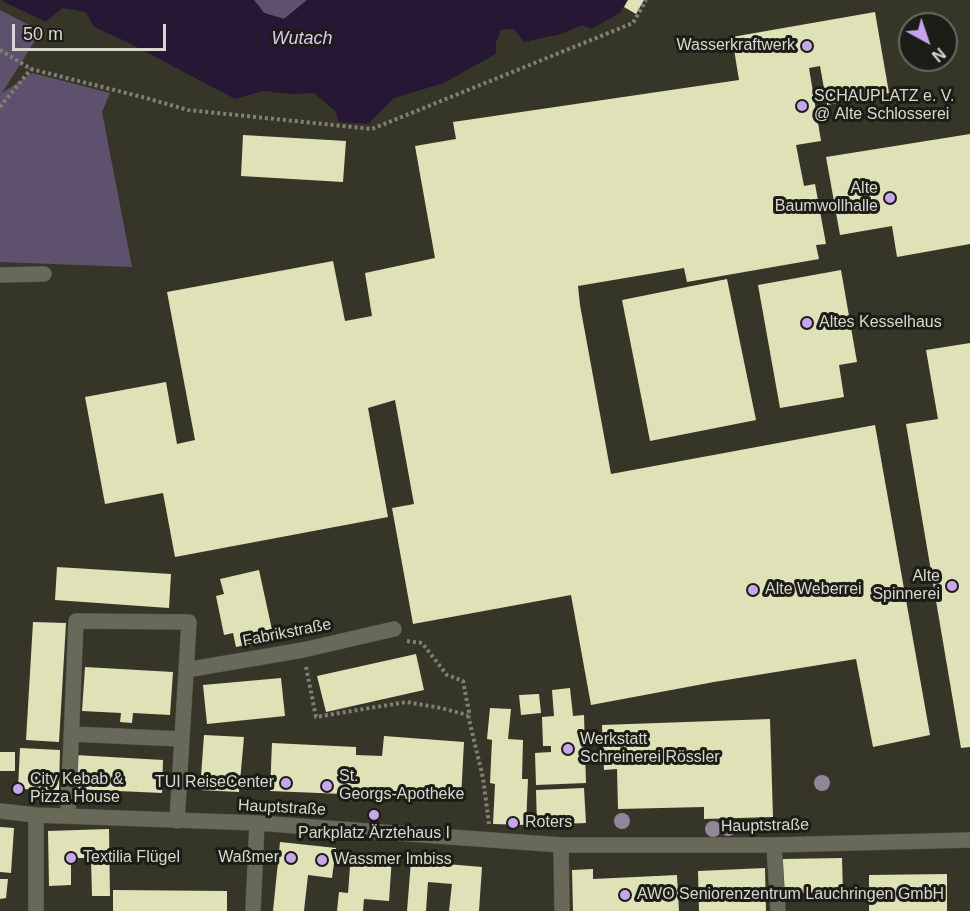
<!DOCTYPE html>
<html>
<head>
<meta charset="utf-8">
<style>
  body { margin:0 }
  #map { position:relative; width:970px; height:911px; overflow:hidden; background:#363628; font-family:Helvetica,sans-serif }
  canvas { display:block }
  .north { position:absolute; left:898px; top:12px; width:60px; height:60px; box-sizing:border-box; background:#1d1d17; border:2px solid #676861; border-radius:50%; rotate:140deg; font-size:16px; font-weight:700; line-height:24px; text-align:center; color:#d7d8cf }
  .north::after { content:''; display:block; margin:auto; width:21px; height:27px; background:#c7a6ef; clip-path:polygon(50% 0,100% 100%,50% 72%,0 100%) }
  .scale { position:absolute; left:12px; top:24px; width:154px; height:27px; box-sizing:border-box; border:3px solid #d7d8cf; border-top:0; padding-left:8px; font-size:18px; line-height:21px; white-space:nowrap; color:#d7d8cf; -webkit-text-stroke:4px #1d1d17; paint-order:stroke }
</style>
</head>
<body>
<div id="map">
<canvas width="970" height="911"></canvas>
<div class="north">N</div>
<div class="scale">50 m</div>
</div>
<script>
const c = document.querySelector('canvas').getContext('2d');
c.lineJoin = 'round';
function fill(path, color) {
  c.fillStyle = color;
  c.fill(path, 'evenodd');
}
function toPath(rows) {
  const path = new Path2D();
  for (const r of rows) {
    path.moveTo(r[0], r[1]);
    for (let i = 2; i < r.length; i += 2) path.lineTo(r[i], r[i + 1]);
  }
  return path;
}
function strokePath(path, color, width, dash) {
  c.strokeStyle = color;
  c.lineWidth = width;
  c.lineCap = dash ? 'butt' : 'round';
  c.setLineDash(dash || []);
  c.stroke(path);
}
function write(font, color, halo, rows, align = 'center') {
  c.font = font + ' Helvetica,sans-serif';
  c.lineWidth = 6;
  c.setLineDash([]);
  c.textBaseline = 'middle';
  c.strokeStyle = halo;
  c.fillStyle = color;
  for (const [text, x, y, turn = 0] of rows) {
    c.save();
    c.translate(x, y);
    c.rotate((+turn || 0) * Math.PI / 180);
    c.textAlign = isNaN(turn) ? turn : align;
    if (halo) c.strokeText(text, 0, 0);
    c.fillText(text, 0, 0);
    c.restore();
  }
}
const green = toPath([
  [254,0,307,0,284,19,264,13],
  [0,10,41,31,2,93,32,73,110,93,102,112,132,267,0,262]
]);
const water = toPath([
  [2,0,254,0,264,13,284,19,307,0,627,0,620,13,591,29,582,25,561,34,524,42,514,29,501,30,496,42,496,54,444,83,394,98,368,124,339,122,335,111,314,93,290,94,263,91,235,99,127,42,94,27,86,12,62,8,46,22,2,1]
]);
const building = toPath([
  [628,0,644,0,636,14,624,7],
  [875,12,889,93,827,105,820,66,809,68,821,141,796,145,804,186,815,184,826,244,816,245,819,259,687,282,684,268,578,286,580,305,611,474,875,425,930,735,873,747,856,659,714,682,591,705,571,595,413,624,392,508,414,504,395,400,368,408,388,517,175,557,163,493,105,504,85,397,166,382,177,444,195,440,167,292,333,261,345,321,372,316,365,273,435,258,415,146,456,139,453,122,739,80,732,37],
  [970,134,970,244,897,257,892,226,840,235,826,157],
  [243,135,346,141,343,182,241,176],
  [841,270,857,362,839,365,844,397,780,408,758,285],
  [727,279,756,420,650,441,622,300],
  [970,343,970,747,961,748,906,424,938,419,926,350],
  [57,567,171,574,169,608,55,600],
  [259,570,274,639,236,647,233,633,224,635,216,596,224,594,220,579],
  [33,622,66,623,59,742,26,740],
  [416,654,424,690,326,712,317,676],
  [85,667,173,672,170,715,133,713,132,723,120,722,121,713,82,711],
  [281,678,285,716,207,724,203,685],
  [570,688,573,716,584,715,586,783,536,785,535,753,551,752,551,746,543,746,542,717,554,716,552,690],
  [539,694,541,713,521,715,519,695],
  [490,708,511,709,508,739,523,740,522,779,528,779,526,825,493,824,495,784,490,783,492,740,487,739],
  [770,719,773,817,704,819,704,807,618,809,617,769,604,770,602,725],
  [204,735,244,737,239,792,200,790],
  [384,736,464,742,461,798,380,793,380,801,343,800,343,794,270,791,272,743,356,747,356,755,382,756],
  [20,748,60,750,59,790,18,789],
  [0,752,15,752,15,771,0,771],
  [75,755,163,760,162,793,74,789],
  [584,788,586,823,537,825,536,790],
  [0,827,14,828,11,873,0,872],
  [109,829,110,896,92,896,91,858,71,858,71,885,49,886,48,831],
  [280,842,336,848,332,878,308,875,304,911,273,911],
  [351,854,392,857,389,901,364,899,363,911,337,911,339,892,348,893],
  [842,858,843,892,782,893,782,859],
  [411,861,482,867,479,911,449,911,452,884,428,882,426,911,407,911],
  [765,868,766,911,699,911,698,871],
  [593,869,593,879,677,875,679,911,573,911,572,870],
  [947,874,947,911,869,911,869,875],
  [0,879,8,879,6,898,0,899],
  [113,890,227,891,227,911,113,911]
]);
const path = toPath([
  [0,50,31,69,146,98,188,110,372,129,633,23,646,0],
  [0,107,31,69],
  [407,641,422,643,447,675,463,681,469,712,468,715,483,778,489,824],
  [306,667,316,717,406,702,441,708,468,715]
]);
const minor = toPath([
  [0,275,44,274],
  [186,670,303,650,394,629],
  [71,734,181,739],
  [0,811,36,815,257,823,561,845,774,845,970,840],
  [36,815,36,911],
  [68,815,76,621,189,622,177,821],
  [561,845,562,911],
  [774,845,778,911],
  [253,911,257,823]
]);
const trees = [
  [822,783],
  [622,821],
  [728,828],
  [713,829]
];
const markers = [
  [807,46,6,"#c7a6ef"],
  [802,106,6,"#c7a6ef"],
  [890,198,6,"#c7a6ef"],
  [807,323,6,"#c7a6ef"],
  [952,586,6,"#c7a6ef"],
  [753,590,6,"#c7a6ef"],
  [568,749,6,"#c7a6ef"],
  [286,783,6,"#c7a6ef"],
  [327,786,6,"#c7a6ef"],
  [18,789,6,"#c7a6ef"],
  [374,815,6,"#c7a6ef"],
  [513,823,6,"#c7a6ef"],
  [71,858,6,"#c7a6ef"],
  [291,858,6,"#c7a6ef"],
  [322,860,6,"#c7a6ef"],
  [625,895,6,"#c7a6ef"]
];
const poiNames = [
  ["Wasserkraftwerk",795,46,"right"],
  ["SCHAUPLATZ e. V.",814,97],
  ["@ Alte Schlosserei",814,115],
  ["Alte",878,189,"right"],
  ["Baumwollhalle",878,207,"right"],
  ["Altes Kesselhaus",819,323],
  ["Alte",940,577,"right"],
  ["Spinnerei",940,595,"right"],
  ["Alte Weberrei",765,590],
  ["Werkstatt",580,740],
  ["Schreinerei Rössler",580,758],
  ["St.",339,777],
  ["Georgs-Apotheke",339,795],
  ["City Kebab &",30,780],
  ["Pizza House",30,798],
  ["TUI ReiseCenter",274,783,"right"],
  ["Roters",525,823],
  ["Parkplatz Ärztehaus I",374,834,"center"],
  ["Textilia Flügel",83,858],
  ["Waßmer",279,858,"right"],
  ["Wassmer Imbiss",334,860],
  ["AWO Seniorenzentrum Lauchringen GmbH",637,895]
];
const streetNames = [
  ["Fabrikstraße",287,633,-11],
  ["Hauptstraße",282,808,3],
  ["Hauptstraße",765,826,-1]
];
const waterNames = [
  ["Wutach",302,39]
];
fill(green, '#5e516d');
fill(water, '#261835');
fill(building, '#dfe1b6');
strokePath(minor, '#515246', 16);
strokePath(path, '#7f7f74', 4, [3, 3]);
strokePath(minor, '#686959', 15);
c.fillStyle = '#91869a';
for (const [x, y] of trees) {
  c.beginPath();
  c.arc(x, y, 8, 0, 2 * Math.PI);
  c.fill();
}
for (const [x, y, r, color] of markers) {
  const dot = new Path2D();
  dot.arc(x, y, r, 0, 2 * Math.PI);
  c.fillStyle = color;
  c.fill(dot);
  strokePath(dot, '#1d1d17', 2);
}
write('16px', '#d7d8cf', '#1d1d17', poiNames, 'left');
write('16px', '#d7d8cf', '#1d1d17', streetNames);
write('italic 18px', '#ddc7f7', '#1d1d17', waterNames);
</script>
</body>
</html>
